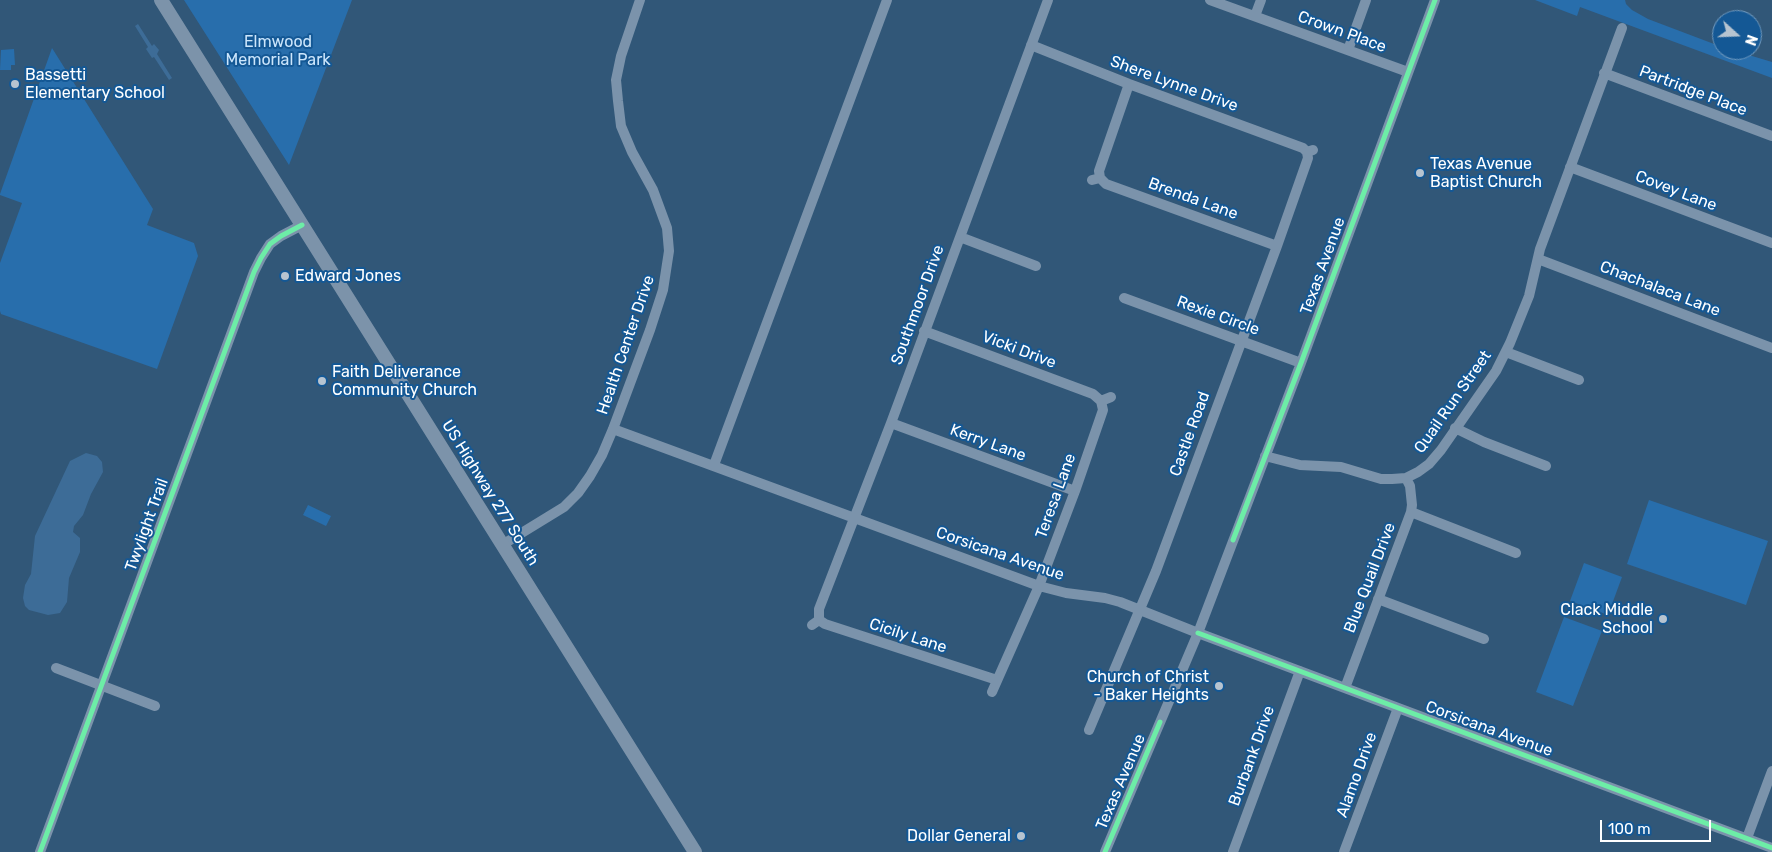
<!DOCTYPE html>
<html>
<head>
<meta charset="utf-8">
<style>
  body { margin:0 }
  #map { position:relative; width:1772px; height:852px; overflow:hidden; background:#315778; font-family:Rubik,sans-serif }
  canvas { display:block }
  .north { position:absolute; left:1712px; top:10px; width:50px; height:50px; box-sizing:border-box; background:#145895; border:1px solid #729bbf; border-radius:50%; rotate:110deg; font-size:14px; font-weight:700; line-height:20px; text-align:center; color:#fff }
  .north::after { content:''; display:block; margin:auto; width:18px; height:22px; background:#b7c4d0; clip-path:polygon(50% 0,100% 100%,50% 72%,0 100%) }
  .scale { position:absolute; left:1600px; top:820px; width:111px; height:22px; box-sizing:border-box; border:2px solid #fff; border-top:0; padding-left:6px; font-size:15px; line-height:18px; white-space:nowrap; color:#fff; -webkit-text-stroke:4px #145895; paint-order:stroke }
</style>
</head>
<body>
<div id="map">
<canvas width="1772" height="852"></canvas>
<div class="north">N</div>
<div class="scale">100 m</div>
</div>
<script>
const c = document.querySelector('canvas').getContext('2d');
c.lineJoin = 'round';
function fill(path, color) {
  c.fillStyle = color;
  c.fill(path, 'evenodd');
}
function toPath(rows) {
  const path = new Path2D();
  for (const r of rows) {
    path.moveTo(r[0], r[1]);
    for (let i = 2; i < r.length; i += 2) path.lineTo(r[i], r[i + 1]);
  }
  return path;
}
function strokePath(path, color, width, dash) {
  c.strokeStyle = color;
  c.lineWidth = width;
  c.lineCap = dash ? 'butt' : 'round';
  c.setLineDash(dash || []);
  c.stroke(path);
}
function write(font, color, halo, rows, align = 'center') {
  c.font = font + ' Rubik,sans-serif';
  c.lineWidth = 4;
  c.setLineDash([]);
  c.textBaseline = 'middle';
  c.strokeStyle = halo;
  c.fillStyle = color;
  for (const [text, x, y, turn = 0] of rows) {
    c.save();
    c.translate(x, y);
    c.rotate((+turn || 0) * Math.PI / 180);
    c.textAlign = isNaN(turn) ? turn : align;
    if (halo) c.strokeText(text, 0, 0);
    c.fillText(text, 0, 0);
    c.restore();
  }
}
const green = toPath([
  [184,0,352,0,289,165],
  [1535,0,1625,0,1626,4,1632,10,1648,19,1722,47,1722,50,1732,50,1772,62,1772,78,1580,7,1577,16],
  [52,48,153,209,147,225,194,243,198,256,157,369,1,314,0,311,0,263,22,203,0,195,0,194],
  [14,49,15,65,11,65,11,70,0,70,1,50],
  [1649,500,1768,541,1746,605,1627,564],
  [308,505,331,516,326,526,303,515],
  [1584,563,1622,577,1608,615,1570,601],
  [1564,617,1602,631,1573,706,1536,692]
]);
const water = toPath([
  [138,24,152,46,154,44,159,50,157,54,172,78,169,80,154,57,152,58,146,49,148,47,135,26],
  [86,453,97,456,102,462,103,472,91,494,83,515,74,526,73,532,80,538,80,552,69,578,67,602,60,613,48,615,29,610,25,606,23,598,25,585,31,574,35,536,70,461]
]);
const minor = toPath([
  [1210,0,1408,72],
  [1255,16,1261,0],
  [1031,45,1129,84,1303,148,1307,152],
  [1348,50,1366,0],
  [1604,73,1772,136],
  [1570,167,1772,243],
  [1100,178,1106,184,1277,246],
  [1092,180,1100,178,1099,171,1129,84],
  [960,237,1036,266],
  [1538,259,1772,348],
  [1124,298,1301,363],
  [924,331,1093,394,1101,401],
  [1506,352,1579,380],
  [891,423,1075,491],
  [1455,428,1484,442,1546,466],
  [613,429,1039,586,1066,593,1105,598,1120,602,1198,633,1772,848],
  [1265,456,1300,465,1341,467,1381,479,1392,479,1406,478,1418,472,1429,464,1441,450,1496,371,1510,343,1529,296,1540,249,1622,28],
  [714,465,887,0],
  [1411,512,1516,553],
  [502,545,564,507,578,493,590,476,602,455,613,429,650,330,663,290,669,251,667,228,653,190,632,152,621,126,618,101,616,80,621,56,640,0],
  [1378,599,1484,639],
  [819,620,819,609,891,423,1048,0],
  [812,625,819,620,825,624,997,680],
  [56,668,155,706],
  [1345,688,1411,512,1412,505,1410,486,1406,478],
  [992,692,1039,586,1075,491,1103,410,1101,401,1111,397],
  [1089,730,1156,571,1277,246,1308,158,1307,152,1313,150],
  [1747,838,1772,771],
  [40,852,254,272,261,258,270,244,281,236,302,225],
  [1105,852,1198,633,1301,363,1435,0],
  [1233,852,1300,671],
  [1344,852,1398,708]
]);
const highway = toPath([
  [161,0,695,852]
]);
const cycleway = toPath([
  [1233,540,1301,363,1435,0],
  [1198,633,1772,848],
  [40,852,254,272,261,258,270,244,281,236,302,225],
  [1105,852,1160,722]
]);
const markers = [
  [15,84,5,"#b7c4d0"],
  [1420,173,5,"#b7c4d0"],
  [285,276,5,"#b7c4d0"],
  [322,381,5,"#b7c4d0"],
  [1663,619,5,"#b7c4d0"],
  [1219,686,5,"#b7c4d0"],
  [1021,836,5,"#b7c4d0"]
];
const streetNames = [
  ["Crown Place",1342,32,20],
  ["Shere Lynne Drive",1174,84,20],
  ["Partridge Place",1693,91,21],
  ["Covey Lane",1676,191,21],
  ["Brenda Lane",1193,199,20],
  ["Texas Avenue",1323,266,-70],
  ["Chachalaca Lane",1660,289,21],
  ["Southmoor Drive",918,305,-70],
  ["Rexie Circle",1218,316,20],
  ["Health Center Drive",626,345,-71],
  ["Vicki Drive",1019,350,21],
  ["Quail Run Street",1453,402,-55],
  ["Castle Road",1190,434,-70],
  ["Kerry Lane",988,443,20],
  ["US Highway 277 South",490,493,58],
  ["Teresa Lane",1056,496,-70],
  ["Twylight Trail",147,525,-70],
  ["Corsicana Avenue",1000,554,19],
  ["Blue Quail Drive",1370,578,-69],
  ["Cicily Lane",908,636,18],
  ["Corsicana Avenue",1489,729,20],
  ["Burbank Drive",1252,756,-70],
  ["Alamo Drive",1357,775,-70],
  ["Texas Avenue",1121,782,-67]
];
const parkNames = [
  ["Elmwood",278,42],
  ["Memorial Park",278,60]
];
const poiNames = [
  ["Bassetti",25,75],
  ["Elementary School",25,93],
  ["Texas Avenue",1430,164],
  ["Baptist Church",1430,182],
  ["Edward Jones",295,276],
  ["Faith Deliverance",332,372],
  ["Community Church",332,390],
  ["Clack Middle",1653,610,"right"],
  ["School",1653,628,"right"],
  ["Church of Christ",1209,677,"right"],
  ["- Baker Heights",1209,695,"right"],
  ["Dollar General",1011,836,"right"]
];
fill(green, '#286eac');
fill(water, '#3d6c97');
strokePath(minor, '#7b93ab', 10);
strokePath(highway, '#7c93aa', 14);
strokePath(cycleway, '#6deda7', 5);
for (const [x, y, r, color] of markers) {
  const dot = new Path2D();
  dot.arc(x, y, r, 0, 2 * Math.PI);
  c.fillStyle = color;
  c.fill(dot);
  strokePath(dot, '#145895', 2);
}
write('16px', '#fff', '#145895', streetNames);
write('16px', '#cce6fc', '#145895', parkNames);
write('16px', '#fff', '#145895', poiNames, 'left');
</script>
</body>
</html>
